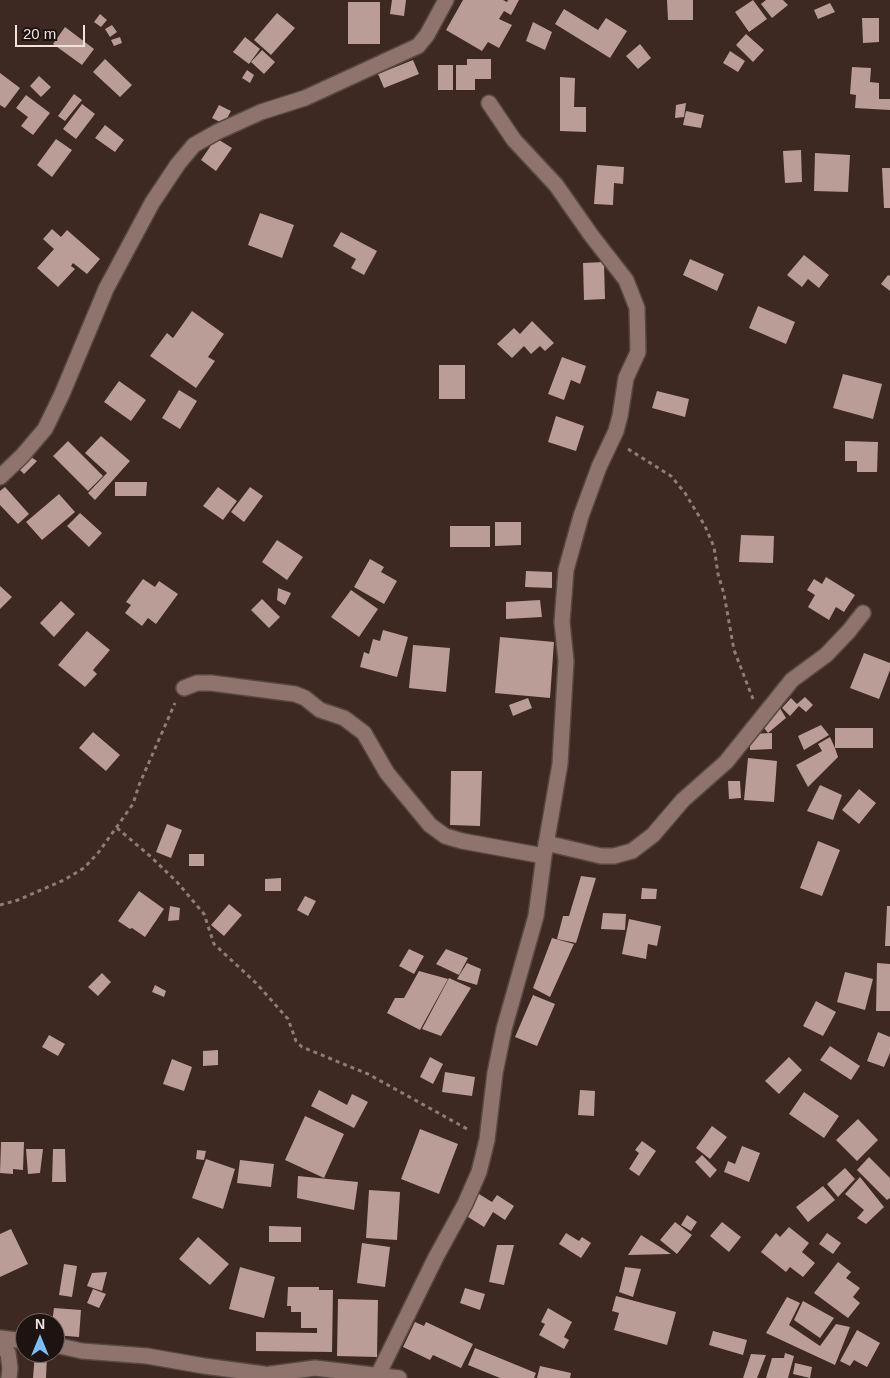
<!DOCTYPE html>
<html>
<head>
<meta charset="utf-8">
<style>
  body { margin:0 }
  #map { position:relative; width:890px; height:1378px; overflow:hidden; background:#3d2822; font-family:Arial,sans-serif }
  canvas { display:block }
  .north { position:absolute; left:15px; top:1313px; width:50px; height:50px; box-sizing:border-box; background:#1d1311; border:1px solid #726663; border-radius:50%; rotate:0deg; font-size:14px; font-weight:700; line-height:20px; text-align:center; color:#f1e2de }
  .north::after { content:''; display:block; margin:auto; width:18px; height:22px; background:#7cbef9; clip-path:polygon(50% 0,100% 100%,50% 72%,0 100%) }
  .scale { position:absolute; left:15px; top:25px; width:70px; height:22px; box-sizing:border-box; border:2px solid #f1e2de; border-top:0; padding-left:6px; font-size:15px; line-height:18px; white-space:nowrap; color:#f1e2de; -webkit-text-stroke:4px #1d1311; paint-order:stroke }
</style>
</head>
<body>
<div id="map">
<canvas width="890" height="1378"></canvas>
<div class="north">N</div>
<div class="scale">20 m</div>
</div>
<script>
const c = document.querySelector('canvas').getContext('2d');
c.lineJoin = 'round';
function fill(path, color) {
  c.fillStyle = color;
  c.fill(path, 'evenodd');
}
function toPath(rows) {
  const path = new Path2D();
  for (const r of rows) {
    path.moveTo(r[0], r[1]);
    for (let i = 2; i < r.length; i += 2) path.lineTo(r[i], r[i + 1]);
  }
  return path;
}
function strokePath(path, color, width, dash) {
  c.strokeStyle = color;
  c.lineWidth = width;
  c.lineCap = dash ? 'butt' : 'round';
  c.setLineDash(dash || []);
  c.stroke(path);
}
const building = toPath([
  [392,0,406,0,404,16,390,14],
  [463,0,503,0,507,2,508,0,519,0,511,15,504,11,499,19,512,25,499,48,488,42,482,51,446,30],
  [667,0,693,0,693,20,668,20],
  [753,0,767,19,749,32,735,12],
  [766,0,783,0,788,5,772,18,761,4],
  [348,2,380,2,380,44,348,44],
  [830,3,835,12,818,19,814,10],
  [564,9,598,30,606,18,627,31,610,58,555,24],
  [277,13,295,28,271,55,254,40],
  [100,14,107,20,101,27,94,22],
  [862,18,879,18,879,42,863,43],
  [533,22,552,32,545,50,526,41],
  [112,25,117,32,110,37,105,29],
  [65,27,94,49,82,65,53,44],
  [746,34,764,50,753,62,736,45],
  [120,37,122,43,114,46,111,40],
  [245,37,260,49,249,64,233,52],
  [640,44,651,58,638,69,626,56],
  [262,50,275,62,264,74,251,62],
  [730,51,745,61,738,72,723,63],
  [105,59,132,85,120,97,93,72],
  [467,59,491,59,491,79,475,79,475,90,456,90,456,65,467,65],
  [413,60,419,74,384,88,378,74],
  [438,65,453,65,453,90,438,90],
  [852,67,871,68,870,82,879,83,879,99,890,99,890,110,855,108,856,95,850,94],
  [247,70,254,75,250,83,242,78],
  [0,73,20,88,5,108,0,105],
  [39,76,51,87,41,97,30,86],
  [560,77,575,78,574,107,586,107,586,132,560,131],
  [74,94,82,100,65,121,58,116],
  [26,95,50,113,33,135,21,126,28,117,16,108],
  [686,103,684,117,675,118,676,105],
  [82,104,95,114,76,139,63,129],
  [219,105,231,111,224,124,212,118],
  [686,111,704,115,701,128,683,125],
  [105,125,124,140,115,152,95,138],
  [216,138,232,148,216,171,201,160],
  [56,139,72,150,52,177,37,165],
  [801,150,802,182,785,183,783,151],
  [815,153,850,155,848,192,814,191],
  [597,165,624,167,623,184,614,183,613,205,594,204],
  [882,168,890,168,890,208,884,208],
  [260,213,294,225,282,258,248,245],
  [52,229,61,237,67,230,100,259,87,274,73,263,71,266,75,269,58,287,37,268,54,249,43,239],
  [341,232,377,251,364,275,351,268,356,259,333,246],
  [804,255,829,275,819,288,808,279,802,287,787,275],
  [690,259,724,274,717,291,683,275],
  [604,262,605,299,584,300,583,263],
  [888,275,890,276,890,291,881,284],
  [758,306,795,322,786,344,749,328],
  [192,311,224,334,208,357,215,361,196,388,150,356,167,333,173,338],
  [532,321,554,343,545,351,540,346,531,354,524,346,512,358,497,344,514,328,520,334],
  [562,357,586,366,580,384,571,380,564,400,548,394],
  [439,365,465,365,465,399,439,399],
  [843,374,882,384,873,419,833,408],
  [119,381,146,400,131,421,104,402],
  [179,390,197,401,180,429,162,418],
  [657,391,689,399,685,417,652,408],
  [556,416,584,426,576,451,548,442],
  [101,436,130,461,95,500,88,493,107,473,85,453],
  [68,441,103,476,88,491,53,456],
  [845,441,878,442,877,472,857,472,857,461,845,461],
  [31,457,37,461,24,474,20,470],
  [115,482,147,482,146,496,115,496],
  [5,487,29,514,18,524,0,505,0,491],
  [218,487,237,501,223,520,203,506],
  [250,487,263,496,244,522,231,512],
  [59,494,75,512,42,540,26,522],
  [80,513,102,533,89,547,67,526],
  [495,522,521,522,521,545,495,546],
  [450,526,490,526,490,547,450,547],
  [741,535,774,536,773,563,739,562],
  [277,540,303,557,287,580,262,562],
  [370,559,384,567,381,572,397,581,384,604,354,587],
  [526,571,552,572,552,588,525,587],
  [826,577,855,595,844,612,836,607,829,620,808,607,815,595,807,590,814,579,822,584],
  [143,579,155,587,159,581,178,594,156,624,148,618,142,626,125,613,131,605,126,602],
  [0,586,12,597,0,609],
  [278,588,291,593,285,605,277,600],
  [351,590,378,609,359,637,331,617],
  [262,599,280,617,269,628,251,610],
  [540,600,542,617,506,619,506,602],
  [61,601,75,614,54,637,40,623],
  [383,630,408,637,397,677,360,667,364,652,369,654,373,639,380,641],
  [87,631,110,650,93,670,97,674,85,687,58,665],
  [500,637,554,642,550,698,495,693],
  [413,645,450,648,446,692,409,688],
  [864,653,890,663,890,670,879,699,850,688],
  [805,697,813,705,806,712,799,706,790,716,782,708,791,698,797,704],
  [528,698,532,708,513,716,509,705],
  [780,708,786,718,768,733,760,723],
  [821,725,829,735,804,750,798,736],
  [835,728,873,728,873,748,835,748,838,757,808,787,796,765,822,751,818,744,830,737,835,748],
  [93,732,120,755,106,771,79,748],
  [772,733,772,749,750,750,750,734],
  [748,758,777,761,774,802,744,800],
  [451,771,482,771,480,826,450,825],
  [728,781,740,781,741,798,729,799],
  [820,785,842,795,833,820,807,811],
  [859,789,876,803,859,824,842,810],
  [167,824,182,830,171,858,156,852],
  [818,841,840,850,822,896,800,888],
  [189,854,204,854,204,866,189,866],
  [581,876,596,878,576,943,557,939,563,916,569,916],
  [281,878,281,891,265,891,265,879],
  [642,888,657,889,656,899,641,899],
  [139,891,164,909,145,937,132,928,130,929,118,921],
  [305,896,316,901,308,916,297,910],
  [229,904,242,915,224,936,211,925],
  [170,906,180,908,179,920,168,921],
  [887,906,890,906,890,946,885,946],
  [603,913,626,914,625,930,601,929],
  [629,919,661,926,657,946,648,944,646,959,622,954],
  [552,938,574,944,550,997,533,988],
  [409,949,424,956,414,974,399,966],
  [446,949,468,958,459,975,436,964],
  [467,963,481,969,477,985,457,979],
  [877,963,890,964,890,1011,876,1011],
  [419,971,448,979,420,1030,387,1013,395,998,404,998],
  [845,972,873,979,865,1010,837,1002],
  [102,973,111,982,98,996,88,987],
  [449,978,471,988,441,1036,422,1029],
  [155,985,166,991,164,997,152,992],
  [533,995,555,1004,537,1046,515,1037],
  [816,1001,836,1012,823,1036,803,1026],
  [878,1032,890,1037,890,1053,884,1067,867,1061],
  [49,1035,65,1044,58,1056,42,1047],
  [830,1046,860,1066,851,1080,820,1060],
  [218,1050,218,1065,203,1066,203,1051],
  [430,1057,443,1064,433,1084,420,1077],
  [789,1057,802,1070,779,1094,765,1081],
  [172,1059,192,1067,184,1091,163,1084],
  [445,1072,475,1077,472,1096,442,1092],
  [319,1090,347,1105,352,1094,368,1102,354,1128,311,1106],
  [580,1090,595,1091,594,1116,578,1115],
  [804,1092,839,1116,824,1138,789,1114],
  [305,1116,344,1134,324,1178,285,1160],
  [858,1119,878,1140,857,1161,836,1140],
  [712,1126,727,1137,710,1159,696,1148],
  [420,1129,458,1144,439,1194,401,1179],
  [642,1141,656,1151,639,1176,629,1169,639,1153,635,1150],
  [1,1142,24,1142,23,1170,13,1169,13,1174,0,1173],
  [742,1146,760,1153,749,1182,724,1172,728,1161,735,1164],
  [26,1149,43,1149,40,1173,28,1174],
  [53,1149,65,1149,66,1182,52,1182],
  [197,1150,206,1151,204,1160,196,1159],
  [702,1155,717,1170,710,1178,695,1162],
  [869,1157,890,1178,890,1198,887,1200,857,1170],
  [206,1159,235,1169,223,1209,192,1198],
  [240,1160,274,1164,271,1187,237,1183],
  [845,1168,855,1179,838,1197,827,1184],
  [298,1176,358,1182,354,1210,297,1198],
  [860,1177,884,1207,866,1224,857,1218,864,1210,845,1194],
  [823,1186,835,1200,808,1222,796,1207],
  [369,1190,400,1192,397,1240,366,1238],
  [479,1194,492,1202,497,1195,514,1206,505,1220,493,1212,484,1227,465,1215],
  [687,1215,697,1222,691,1231,681,1225],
  [675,1222,692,1235,677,1254,660,1240],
  [722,1222,741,1237,729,1252,710,1236],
  [269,1226,301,1227,301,1242,269,1242],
  [789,1227,809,1243,802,1252,815,1263,803,1277,790,1267,786,1272,761,1252,776,1233,780,1237],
  [11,1229,28,1264,0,1277,0,1234],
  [566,1233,579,1241,582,1237,591,1243,581,1258,559,1244],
  [827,1233,841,1243,833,1254,819,1244],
  [641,1235,671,1254,628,1255],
  [198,1237,229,1264,210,1285,179,1259],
  [362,1243,390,1247,385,1287,357,1283],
  [497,1245,514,1245,504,1285,489,1282],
  [838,1262,851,1272,846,1278,860,1288,853,1297,860,1303,848,1318,814,1293],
  [64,1264,77,1266,72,1297,59,1295],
  [240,1267,275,1277,264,1318,229,1309],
  [625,1267,641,1269,633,1297,619,1292],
  [107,1272,102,1291,87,1286,92,1273],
  [288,1287,319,1287,319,1290,333,1290,332,1352,256,1351,256,1332,317,1333,317,1328,301,1328,301,1312,291,1312,291,1306,287,1306],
  [465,1288,485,1294,480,1310,460,1303],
  [93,1289,106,1294,99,1308,87,1303],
  [616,1296,676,1312,667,1345,614,1330,619,1313,612,1311],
  [787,1297,800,1303,789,1325,820,1346,836,1324,850,1327,835,1365,766,1333],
  [338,1299,378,1300,377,1357,337,1356],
  [803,1301,834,1318,820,1338,794,1320],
  [54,1308,81,1310,79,1337,55,1335,55,1323,52,1323],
  [548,1308,572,1322,564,1337,569,1340,564,1349,539,1335,545,1324,541,1322],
  [415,1322,424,1326,426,1322,473,1344,461,1368,433,1355,430,1360,403,1347],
  [857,1330,880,1343,867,1367,854,1360,850,1366,840,1361],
  [713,1331,747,1340,743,1355,709,1345],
  [475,1348,536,1373,534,1378,500,1378,468,1365],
  [35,1353,47,1354,46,1378,33,1378],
  [785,1353,794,1356,788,1378,766,1378,772,1358,784,1358],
  [751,1354,766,1355,757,1378,743,1378],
  [795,1363,812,1367,810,1378,793,1374],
  [540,1366,571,1373,570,1378,537,1378]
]);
const path = toPath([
  [628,449,671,476,685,493,705,526,714,547,718,574,724,594,734,650,753,699],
  [117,828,150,856,177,882,204,914,214,944,256,983,288,1019,296,1041,302,1047,368,1074,469,1130],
  [0,905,18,900,64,880,84,868,98,853,133,804,139,785,175,703]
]);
const minor = toPath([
  [0,477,22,456,45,429,62,394,106,289,152,203,178,164,194,145,217,132,261,112,305,98,418,46,427,35,446,0],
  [184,688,197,683,211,683,295,694,305,698,320,710,344,718,364,733,387,773,430,825,445,836,462,841,544,856],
  [546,843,601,856,614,856,632,851,653,835,683,800,726,762,792,680,826,655,849,631,863,613],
  [0,1338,25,1341],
  [0,1345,8,1353,10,1368,9,1378],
  [55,1345,82,1351,147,1356,204,1366,264,1374],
  [378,1375,436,1257,465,1204,479,1172,487,1140,495,1073,504,1029,536,916,544,856,560,764,566,661,562,622,566,570,581,516,599,467,616,431,620,416,626,378,638,352,637,308,626,280,591,235,556,185,514,140,489,103],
  [256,1376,315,1368,399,1378]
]);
fill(building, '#b99d96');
strokePath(minor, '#594742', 18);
strokePath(path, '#8f7c77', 3, [4, 4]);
strokePath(minor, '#8e746c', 15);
</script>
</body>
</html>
